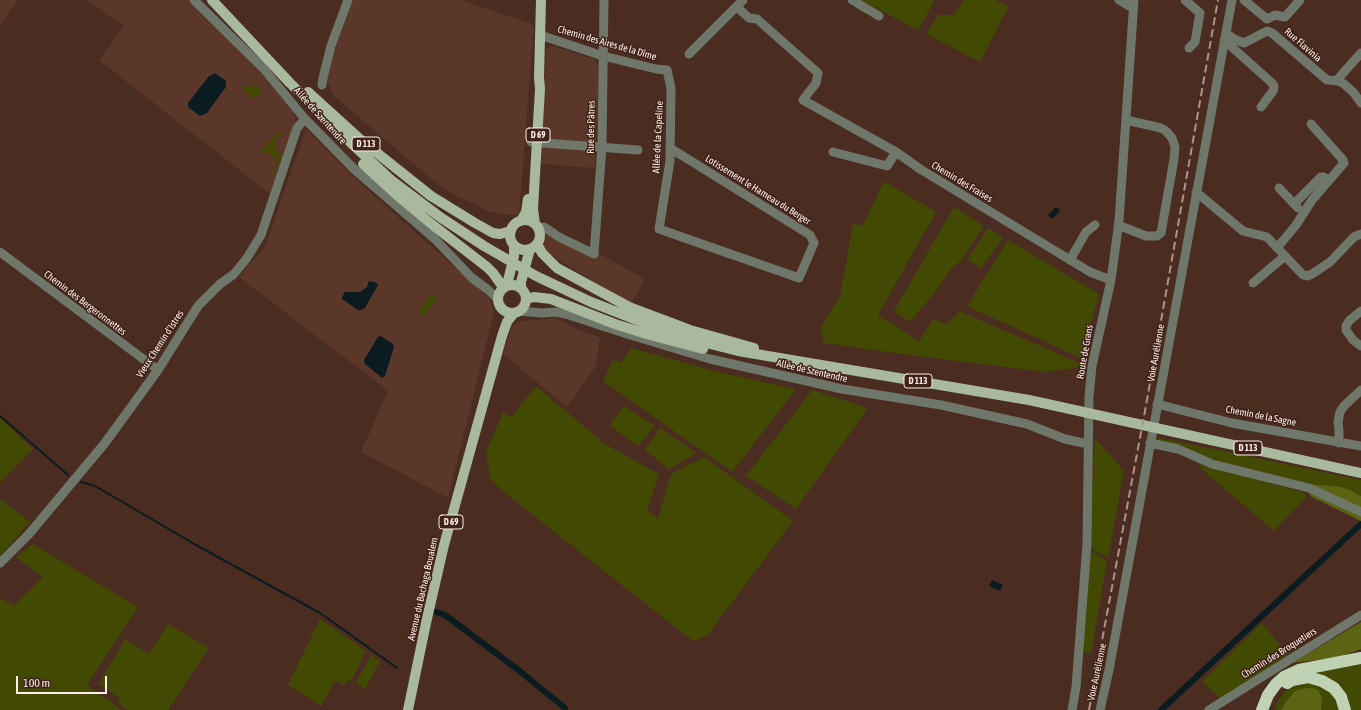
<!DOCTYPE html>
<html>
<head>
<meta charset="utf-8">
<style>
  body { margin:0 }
  #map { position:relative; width:1361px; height:710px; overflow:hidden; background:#4a2c21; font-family:"Asap Condensed",sans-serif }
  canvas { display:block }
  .scale { position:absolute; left:16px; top:676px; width:91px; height:18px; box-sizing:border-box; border:2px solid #feeee8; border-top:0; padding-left:5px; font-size:12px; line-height:14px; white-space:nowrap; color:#feeee8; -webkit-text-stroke:3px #3f2218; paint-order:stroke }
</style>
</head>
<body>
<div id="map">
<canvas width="1361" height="710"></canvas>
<div class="scale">100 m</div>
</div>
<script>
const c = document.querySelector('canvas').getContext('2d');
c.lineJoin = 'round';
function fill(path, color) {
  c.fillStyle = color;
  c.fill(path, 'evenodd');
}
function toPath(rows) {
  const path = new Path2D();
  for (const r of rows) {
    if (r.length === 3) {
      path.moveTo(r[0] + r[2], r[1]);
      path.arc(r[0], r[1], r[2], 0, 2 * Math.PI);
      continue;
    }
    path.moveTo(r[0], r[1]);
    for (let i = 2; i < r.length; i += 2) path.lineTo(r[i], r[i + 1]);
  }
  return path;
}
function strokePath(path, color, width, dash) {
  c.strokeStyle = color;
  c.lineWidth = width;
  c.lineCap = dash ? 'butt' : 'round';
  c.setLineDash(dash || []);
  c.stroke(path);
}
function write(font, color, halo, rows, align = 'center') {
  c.font = font + ' "Asap Condensed",sans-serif';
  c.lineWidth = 3;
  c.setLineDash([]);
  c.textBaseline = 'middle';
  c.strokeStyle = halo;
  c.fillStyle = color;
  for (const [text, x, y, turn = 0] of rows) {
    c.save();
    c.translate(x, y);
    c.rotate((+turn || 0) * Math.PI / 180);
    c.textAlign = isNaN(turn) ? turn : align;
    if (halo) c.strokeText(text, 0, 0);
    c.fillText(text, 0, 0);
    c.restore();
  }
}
const built = toPath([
  [0,0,18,0,0,26],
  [87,0,188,0,252,63,293,111,296,119,270,194,99,60,124,26],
  [352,0,460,0,534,25,519,215,501,214,488,211,447,191,417,167,333,95,326,77],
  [552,46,594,59,599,67,595,168,541,164,546,49],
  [306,129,358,181,490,299,494,313,448,498,361,452,388,391,239,277,265,247],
  [554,229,645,279,631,303,613,294,544,250,544,236],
  [554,318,560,320,576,329,600,338,596,366,567,407,503,354,511,328,516,322]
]);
const green = toPath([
  [861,0,935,0,918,30],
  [964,0,994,0,1009,6,980,62,926,34,938,15,953,15],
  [247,86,252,86,260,89,262,94,260,97,257,95,254,99,243,90,242,88],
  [278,131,280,134,276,139,275,144,277,150,281,156,274,175,273,175,272,173,277,166,274,163,276,159,266,151,262,154,260,153],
  [884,181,936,212,878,315,919,341,933,319,947,324,959,311,1082,364,1081,367,1046,372,910,355,824,343,820,329,840,296,853,224,863,225],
  [954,207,984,226,961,261,953,266,937,290,910,322,894,311],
  [988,228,1003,238,980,269,968,259],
  [1008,240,1099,294,1081,358,967,306],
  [430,294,432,294,437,299,424,316,419,312],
  [631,348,722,373,796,389,732,472,603,381,613,360,622,362],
  [536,386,605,444,659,474,647,510,658,519,671,474,704,457,793,521,707,636,693,641,501,490,490,478,486,452,503,412,511,417],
  [812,390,868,408,796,509,746,476],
  [624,406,655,426,638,446,609,425],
  [0,418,33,449,0,483],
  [660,428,697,453,669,469,645,450],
  [1156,437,1361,480,1361,496,1352,491,1309,484,1209,459,1160,441],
  [1095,438,1124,471,1108,558,1091,548,1092,486],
  [1201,464,1302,492,1307,496,1274,531,1199,467],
  [0,499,30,522,0,556],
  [33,544,138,607,87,685,122,710,0,710,0,598,14,606,43,577,16,557],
  [1090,550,1107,561,1091,654,1082,652],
  [320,619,366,651,351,681,347,680,344,685,335,681,321,706,288,685],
  [1262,623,1288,655,1221,699,1202,681],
  [168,624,209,648,168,710,128,710,117,702,120,699,99,684,125,639,149,654],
  [371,655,380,661,365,689,356,683],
  [1361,660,1361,710,1349,710,1310,671],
  [1301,683,1312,683,1323,687,1332,693,1339,710,1321,710,1322,705,1285,703,1281,710,1275,710,1276,704,1283,693,1292,686]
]);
const forest = toPath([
  [1309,484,1341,487,1352,491,1361,496,1361,523,1359,520,1310,496],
  [1361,622,1361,649,1339,657,1292,663],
  [1311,688,1318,690,1322,698,1321,710,1281,710,1285,703,1294,692,1300,689]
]);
const water = toPath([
  [215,73,226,81,226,87,207,113,200,116,188,107,188,103,209,76],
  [1056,207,1058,208,1060,211,1052,219,1048,215],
  [369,281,377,283,378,285,365,308,361,310,358,310,342,299,342,297,345,292,360,292,367,287],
  [381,336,393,344,394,347,385,376,382,378,364,363,364,360,378,337],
  [992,580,1003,585,1000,591,989,586]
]);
const stream = toPath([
  [0,416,68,475],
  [81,482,95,486,196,545,320,613,397,668]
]);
const canal = toPath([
  [436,612,445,615,521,672,565,708],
  [1161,710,1361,524]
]);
const minor = toPath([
  [194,0,263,68,305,119,355,170,435,239,472,278,487,289,498,299],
  [852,0,879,16],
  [1119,0,1133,8],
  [1185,0,1200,13,1195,42,1189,48],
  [1244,0,1267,19,1275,15,1285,17,1300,0],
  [737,7,749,18,757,19,818,73,816,83,803,100,896,152,920,169,1090,272,1111,280],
  [1226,33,1234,39,1244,43,1267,31,1272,33,1327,80,1339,81,1344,84,1354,93,1361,103],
  [540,35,603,56,656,69,667,70,671,88,670,161,659,229,799,278,814,243,810,235,683,156,671,149],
  [1224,40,1272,83,1274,86,1273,91,1261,107],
  [689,54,743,0],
  [1336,81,1361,53],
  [322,85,323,78,331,46,348,0],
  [531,142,638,150],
  [833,152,887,166,896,152],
  [1279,188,1298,208],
  [1196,192,1243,231,1267,237,1303,275,1307,276,1312,274,1330,262,1354,237,1361,234],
  [1294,204,1321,177,1324,177,1328,180],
  [1118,225,1146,236,1157,236,1161,233,1174,159,1175,147,1172,138,1166,131,1161,128,1126,120],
  [538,229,544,227,559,237,594,254,602,147,604,0],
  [1277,248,1296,225,1312,200,1344,163,1343,160,1311,124],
  [0,252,158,370],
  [1070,260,1086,232,1095,225],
  [1253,283,1285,256],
  [519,311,542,313,556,312,566,314,627,334,710,359,842,389,941,405,1027,424,1065,439,1088,444],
  [1361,311,1349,321,1346,326,1346,330,1353,340,1361,346],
  [1157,404,1232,423,1361,446],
  [1150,443,1178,449,1212,464,1309,488,1361,512],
  [1339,443,1339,430,1338,422,1340,412,1344,406,1361,390],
  [0,563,29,534,105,443,158,370,198,306,220,284,234,274,247,258,261,235,297,128,305,119],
  [1072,710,1076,687,1087,544,1089,397,1092,366,1111,280,1119,221,1134,0],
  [1100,710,1109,670,1232,0],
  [1209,710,1361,615]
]);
const major = toPath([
  [212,0,290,83,351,143,391,180,440,217,484,246,536,276,591,302,647,324,698,341,738,351,1029,400,1361,473],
  [308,92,362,141,431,196,475,223,493,233,500,234,511,231],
  [363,164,398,196,434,226,487,267,493,273,503,287],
  [525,235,15],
  [521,221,526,212,528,199],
  [535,224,533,209,540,89,539,77,541,0],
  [537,244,542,253,557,268,629,307,690,330,754,348],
  [512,299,14],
  [507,285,514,256,514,245],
  [521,288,521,282,530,249],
  [526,299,534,297,551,299,615,324,650,335,703,349],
  [408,710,426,623,444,545,502,336,507,322,514,313]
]);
const highway = toPath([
  [1287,683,1292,680,1308,677,1322,681,1334,688,1341,697,1345,710],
  [1262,710,1268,695,1276,684,1284,677,1299,670,1361,658]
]);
const rail = toPath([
  [1089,710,1145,411,1218,0]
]);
const shields = [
  [538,135,24],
  [366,144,28],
  [918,381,28],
  [1248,448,28],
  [451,522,24]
];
const shieldNames = [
  ["D 69",538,135],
  ["D 113",366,144],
  ["D 113",918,381],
  ["D 113",1248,448],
  ["D 69",451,522]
];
const streetNames = [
  ["Chemin des Aires de la Dîme",607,43,16],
  ["Rue Flavinia",1303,45,41],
  ["Allée de Szentendre",320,116,48],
  ["Rue des Pâtres",591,127,-89],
  ["Allée de la Capeline",658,137,-87],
  ["Chemin des Fraises",962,182,31],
  ["Lotissement le Hameau du Berger",758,190,32],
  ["Chemin des Bergeronnettes",85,303,37],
  ["Vieux Chemin d'Istres",160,344,-57],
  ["Route de Grans",1085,352,-80],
  ["Voie Aurélienne",1156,353,-80],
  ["Allée de Szentendre",812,371,13],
  ["Chemin de la Sagne",1261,416,11],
  ["Avenue du Bachaga Boualem",423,589,-77],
  ["Chemin des Broquetiers",1279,653,-32],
  ["Voie Aurélienne",1097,672,-78]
];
fill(built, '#5b372a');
fill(green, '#424903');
fill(forest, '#5b6412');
fill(water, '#0a1c20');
strokePath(stream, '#0a1c20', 2);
strokePath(canal, '#0a1c20', 6);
strokePath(minor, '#6f776a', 9);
strokePath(major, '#a9b99e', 10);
strokePath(highway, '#bfd2b3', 12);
strokePath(rail, '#ab948c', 2, [8, 4]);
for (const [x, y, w] of shields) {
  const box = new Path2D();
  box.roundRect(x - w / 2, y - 7, w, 14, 3);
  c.fillStyle = '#3f2218';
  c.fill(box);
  strokePath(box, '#feeee8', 1);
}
write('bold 9px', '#feeee8', null, shieldNames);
write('10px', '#feeee8', '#3f2218', streetNames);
</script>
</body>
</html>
